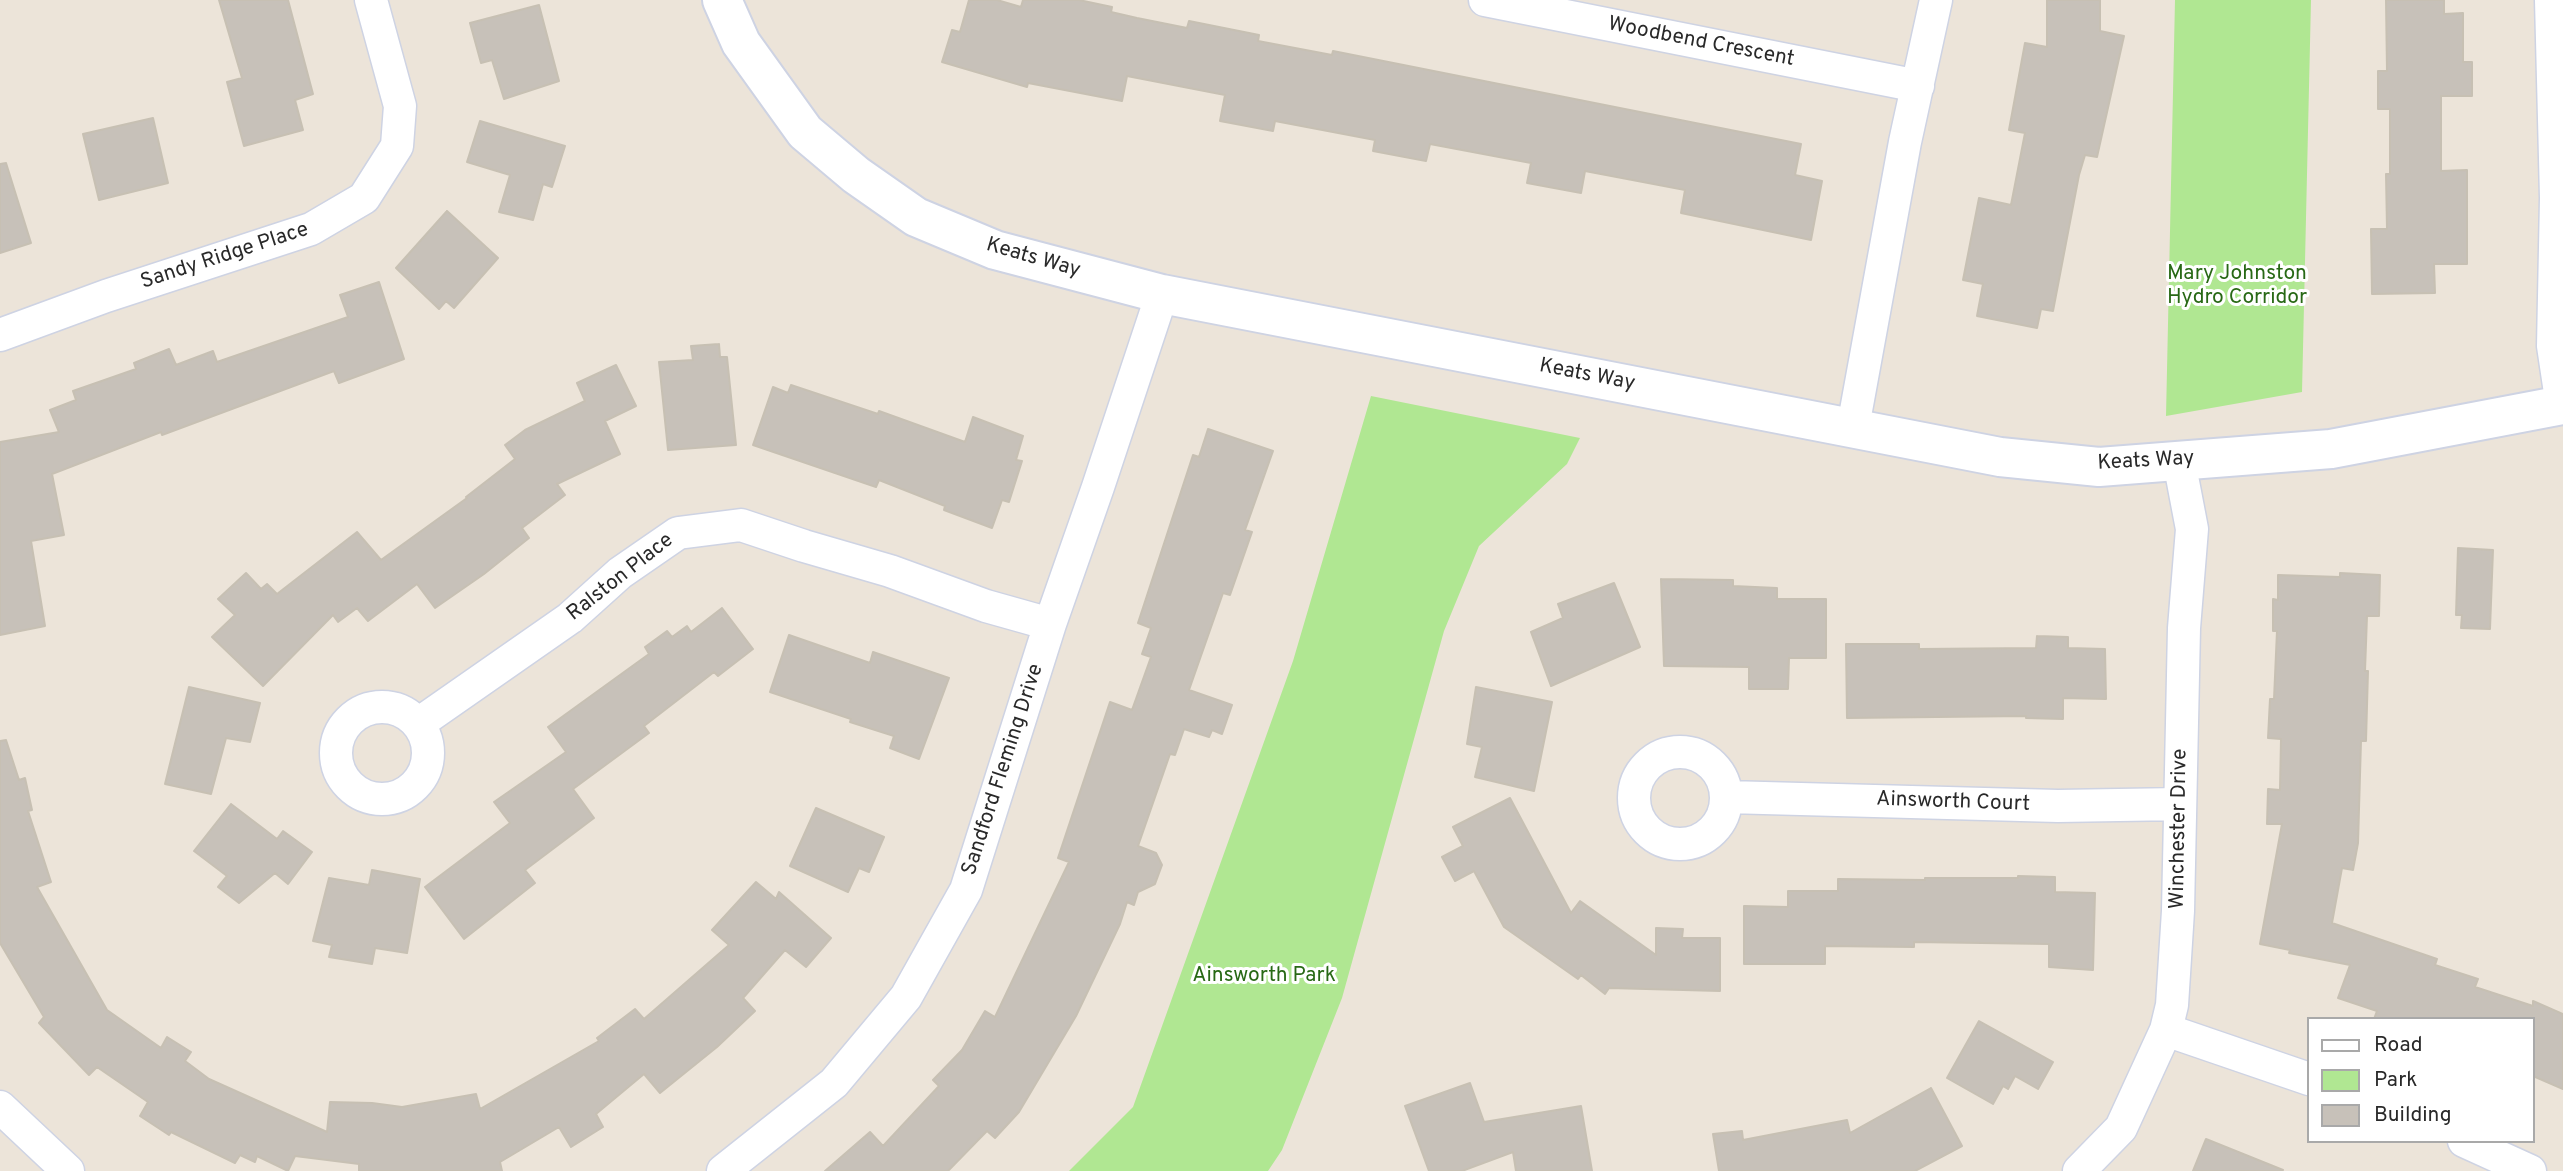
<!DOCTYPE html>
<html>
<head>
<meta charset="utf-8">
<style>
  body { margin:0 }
  #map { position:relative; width:2563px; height:1171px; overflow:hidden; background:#ece4d9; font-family:Overpass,sans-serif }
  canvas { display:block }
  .legend { position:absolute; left:2307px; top:1017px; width:228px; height:126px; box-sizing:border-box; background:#fff; border:2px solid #a9a9a9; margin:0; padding:9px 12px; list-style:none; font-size:21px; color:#292929 }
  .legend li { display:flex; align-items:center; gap:14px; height:35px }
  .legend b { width:35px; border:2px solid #a9a9a9 }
</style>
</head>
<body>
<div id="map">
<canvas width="2563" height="1171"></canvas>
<ul class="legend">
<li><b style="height:9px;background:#fff"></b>Road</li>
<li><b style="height:19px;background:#b0e792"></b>Park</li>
<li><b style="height:19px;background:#c7c1b9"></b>Building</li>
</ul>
</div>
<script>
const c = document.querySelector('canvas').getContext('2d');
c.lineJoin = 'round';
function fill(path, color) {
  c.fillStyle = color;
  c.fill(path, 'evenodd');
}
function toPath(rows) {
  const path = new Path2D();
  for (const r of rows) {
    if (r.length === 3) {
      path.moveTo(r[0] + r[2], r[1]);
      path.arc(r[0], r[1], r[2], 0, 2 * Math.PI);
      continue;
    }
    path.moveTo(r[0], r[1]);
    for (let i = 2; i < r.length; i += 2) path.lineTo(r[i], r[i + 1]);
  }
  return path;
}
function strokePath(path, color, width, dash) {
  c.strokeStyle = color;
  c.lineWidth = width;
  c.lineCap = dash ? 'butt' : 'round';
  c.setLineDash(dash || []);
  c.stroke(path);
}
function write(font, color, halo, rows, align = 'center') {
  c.font = font + ' Overpass,sans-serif';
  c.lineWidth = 6;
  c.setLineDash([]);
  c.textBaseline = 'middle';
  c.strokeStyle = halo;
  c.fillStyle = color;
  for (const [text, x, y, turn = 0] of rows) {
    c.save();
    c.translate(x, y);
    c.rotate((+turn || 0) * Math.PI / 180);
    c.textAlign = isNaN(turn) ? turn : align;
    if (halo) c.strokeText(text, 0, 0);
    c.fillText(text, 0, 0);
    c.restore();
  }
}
const green = toPath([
  [2175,0,2311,0,2302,392,2166,416],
  [1371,396,1580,438,1567,464,1479,546,1444,631,1342,998,1282,1150,1268,1171,1069,1171,1133,1107,1293,661]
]);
const building = toPath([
  [219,0,288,0,313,94,295,100,303,130,244,146,227,82,242,78,219,0],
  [969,0,997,0,1021,7,1023,0,1079,0,1112,7,1111,12,1137,18,1187,28,1189,21,1259,35,1258,41,1332,55,1333,51,1801,144,1795,175,1822,181,1811,240,1681,213,1685,190,1585,171,1581,193,1527,183,1531,163,1430,144,1426,161,1373,151,1375,140,1275,121,1273,131,1220,121,1225,95,1127,76,1122,101,1028,83,1027,87,942,62,952,30,960,32,969,0],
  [2047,0,2100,0,2100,31,2124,36,2097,157,2085,155,2079,175,2053,311,2041,309,2037,328,1977,316,1983,284,1963,280,1979,198,2011,205,2025,133,2009,130,2025,43,2047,47,2047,0],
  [2386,0,2444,0,2444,14,2463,13,2463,62,2472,62,2472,96,2441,96,2441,171,2467,170,2467,264,2434,264,2435,293,2372,294,2371,229,2387,229,2386,174,2390,174,2390,109,2378,109,2378,71,2387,71,2386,0],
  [539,5,559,81,504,99,492,60,481,63,470,23,539,5],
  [153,118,168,183,99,200,83,134,153,118],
  [480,121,565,146,552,187,543,184,533,220,499,212,510,175,467,162,480,121],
  [6,163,31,243,0,253,0,164,6,163],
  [447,211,498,258,454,308,446,301,439,309,396,268,447,211],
  [379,282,404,359,339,383,334,371,162,435,161,432,52,474,64,535,31,541,45,626,0,635,0,442,59,432,50,410,76,400,73,391,136,369,134,363,169,349,176,365,213,351,217,362,348,317,340,295,379,282],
  [719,344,720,357,727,357,736,445,668,450,659,362,693,360,691,346,719,344],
  [616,365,636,406,605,421,620,454,557,484,565,495,522,528,529,538,484,574,435,608,417,584,368,621,357,608,338,622,333,615,263,686,212,637,235,615,218,599,246,573,261,589,267,584,277,594,357,532,381,560,467,498,466,497,515,459,505,445,525,430,585,401,577,383,616,365],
  [791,385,878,414,879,411,965,442,973,417,1023,436,1016,460,1022,461,1009,502,1002,500,992,528,944,510,945,506,879,480,876,487,753,445,773,387,788,393,791,385],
  [1208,429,1273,451,1245,530,1252,532,1230,595,1223,593,1189,690,1232,705,1222,734,1212,730,1209,737,1184,729,1175,755,1170,754,1138,846,1156,853,1162,865,1155,884,1138,892,1134,905,1127,902,1120,924,1076,1016,1019,1112,995,1138,987,1131,948,1171,825,1171,870,1132,883,1146,939,1086,933,1080,962,1050,985,1011,995,1017,1069,862,1058,858,1110,702,1132,710,1151,657,1142,654,1151,628,1138,623,1193,455,1199,457,1208,429],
  [2458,548,2493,550,2490,629,2461,628,2462,615,2456,615,2458,548],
  [2340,573,2380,575,2379,616,2367,616,2365,671,2368,671,2366,741,2361,741,2358,843,2353,870,2342,868,2332,923,2437,959,2435,965,2478,979,2475,987,2533,1006,2533,1001,2563,1014,2563,1089,2533,1076,2533,1019,2374,1019,2377,1011,2338,998,2350,965,2289,953,2290,950,2260,944,2282,824,2267,824,2268,789,2280,790,2281,739,2268,738,2270,699,2274,699,2277,631,2273,631,2273,599,2278,600,2278,575,2340,577,2340,573],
  [1661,579,1733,580,1733,586,1777,588,1777,599,1826,599,1826,658,1789,658,1788,689,1749,689,1749,667,1664,666,1661,579],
  [1614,583,1640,647,1551,686,1531,632,1563,618,1558,604,1614,583],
  [722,608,753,649,718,676,714,672,644,726,649,733,573,789,594,818,525,870,535,883,464,939,425,887,510,823,494,802,566,752,548,727,649,654,645,647,667,631,672,637,687,626,691,632,722,608],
  [789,635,870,663,873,652,949,678,919,759,890,748,894,736,850,722,851,719,770,692,789,635],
  [2037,636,2068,637,2068,648,2105,649,2106,699,2063,698,2063,719,2026,718,2026,716,1847,718,1846,644,1919,644,1919,649,2036,648,2037,636],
  [189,687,260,703,250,742,226,738,211,794,165,784,189,687],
  [1476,687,1552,702,1534,791,1475,777,1482,747,1467,744,1476,687],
  [6,740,19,780,25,778,32,810,28,811,51,882,37,887,107,1010,161,1048,167,1037,191,1052,185,1061,209,1079,327,1132,330,1102,372,1103,402,1107,476,1094,480,1109,599,1041,597,1038,635,1009,644,1019,729,945,712,930,756,882,776,899,779,892,831,938,806,967,785,950,743,998,755,1011,717,1047,660,1093,644,1074,596,1114,603,1127,571,1147,559,1127,500,1162,502,1171,359,1171,359,1164,295,1156,288,1171,257,1156,255,1162,240,1155,235,1163,171,1132,169,1135,140,1116,148,1102,97,1067,89,1075,39,1023,44,1017,0,943,0,741,6,740],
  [1510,798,1571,913,1580,901,1656,955,1656,928,1683,929,1682,938,1720,938,1720,991,1609,988,1605,994,1581,975,1578,979,1504,927,1474,871,1455,881,1442,857,1463,846,1453,827,1510,798],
  [231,804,277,839,283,831,312,852,288,884,275,873,239,903,218,887,227,876,194,851,231,804],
  [816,808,884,837,869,872,859,868,848,892,790,866,816,808],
  [372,870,420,879,407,953,375,948,372,964,329,957,332,945,313,941,329,878,369,885,372,870],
  [2018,876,2055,877,2055,892,2095,893,2093,970,2049,967,2049,944,1914,942,1914,947,1825,946,1825,964,1744,964,1744,906,1788,907,1788,891,1838,891,1838,879,1925,880,1925,878,2018,878,2018,876],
  [1979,1021,2053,1062,2038,1089,2015,1076,2008,1089,2003,1086,1993,1104,1947,1078,1979,1021],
  [1470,1083,1484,1122,1581,1106,1592,1171,1516,1171,1513,1152,1462,1171,1429,1171,1405,1106,1470,1083],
  [1931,1088,1962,1146,1915,1171,1719,1171,1713,1134,1742,1131,1743,1140,1847,1120,1850,1133,1931,1088],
  [2206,1139,2283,1170,2282,1171,2193,1171,2206,1139]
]);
const street = toPath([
  [1485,0,1918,86],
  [2551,0,2556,198,2553,346,2562,406],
  [0,335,106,296,311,229,364,198,397,146,400,106,371,0],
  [1853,427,1905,142,1936,0],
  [382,753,46],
  [418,724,570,618,620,573,678,533,741,525,804,546,890,571,986,606,1050,624],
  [1680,798,46],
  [1727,797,2058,806,2180,804],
  [2166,1030,2309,1079],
  [0,1107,68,1171],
  [2464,1141,2530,1171],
  [723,1171,834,1083,906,997,966,890,1050,624,1098,487,1162,294],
  [2079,1171,2121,1128,2166,1030,2172,1005,2178,911,2184,628,2192,529,2179,461]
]);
const secondary = toPath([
  [722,0,741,43,805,132,856,175,916,217,995,250,1162,294,2000,457,2099,467,2331,449,2563,405]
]);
const streetNames = [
  ["Woodbend Crescent",1701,43,11],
  ["Sandy Ridge Place",225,257,-18],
  ["Keats Way",1033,259,16],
  ["Keats Way",1587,376,11],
  ["Keats Way",2146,462,-3],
  ["Ralston Place",621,578,-38],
  ["Sandford Fleming Drive",1004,770,-72],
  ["Ainsworth Court",1953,803,2],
  ["Winchester Drive",2180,829,-89]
];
const parkNames = [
  ["Mary Johnston",2237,275],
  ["Hydro Corridor",2237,299],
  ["Ainsworth Park",1264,977]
];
fill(green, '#b0e792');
fill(building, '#c7c1b9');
strokePath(building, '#c7c0b3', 2);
strokePath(street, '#ced3e3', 35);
strokePath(secondary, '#ced3e3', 42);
strokePath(street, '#fff', 32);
strokePath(secondary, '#fff', 38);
write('21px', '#292929', '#fff', streetNames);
write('21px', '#286915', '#fff', parkNames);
</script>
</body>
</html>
